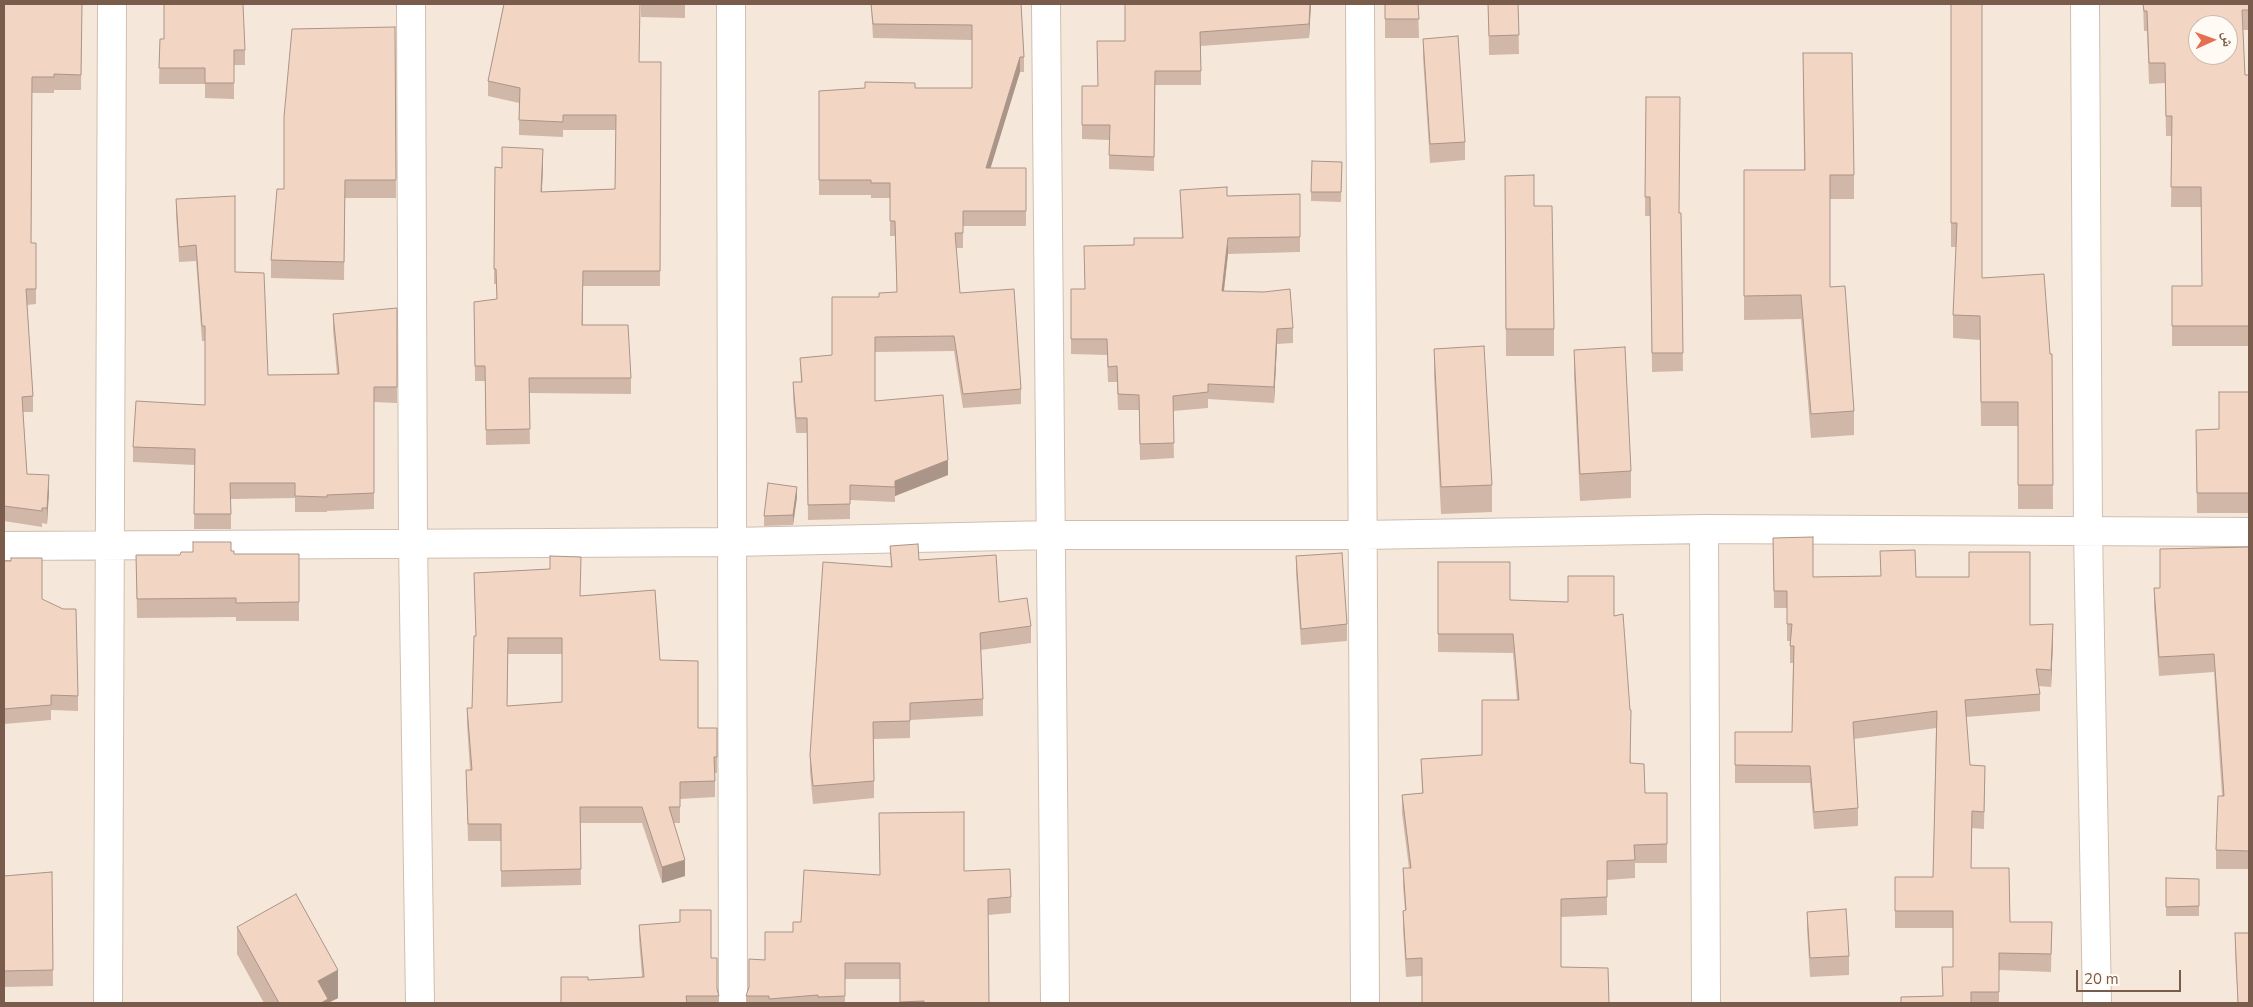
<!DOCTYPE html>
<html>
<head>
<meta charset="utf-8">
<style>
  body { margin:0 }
  #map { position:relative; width:2253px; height:1007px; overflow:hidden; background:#fdf6ec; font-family:"Nunito Sans","Noto Naskh Arabic",sans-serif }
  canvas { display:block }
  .frame { position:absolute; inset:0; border:5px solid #7a5c4d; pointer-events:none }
  .north { position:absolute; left:2188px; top:15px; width:50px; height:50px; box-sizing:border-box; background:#fffaf3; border:1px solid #cabbb1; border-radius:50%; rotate:88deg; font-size:14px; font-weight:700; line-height:20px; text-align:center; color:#7a5c4d }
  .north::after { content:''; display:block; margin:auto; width:18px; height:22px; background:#e76f51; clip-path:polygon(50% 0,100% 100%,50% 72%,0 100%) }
  .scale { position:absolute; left:2076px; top:970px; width:105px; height:22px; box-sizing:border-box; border:2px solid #7a5c4d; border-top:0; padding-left:6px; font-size:15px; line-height:18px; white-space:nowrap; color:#7a5c4d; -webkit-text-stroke:4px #fffaf3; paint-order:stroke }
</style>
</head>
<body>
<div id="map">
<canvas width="2253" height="1007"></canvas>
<div class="frame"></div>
<div class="north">ش</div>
<div class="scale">20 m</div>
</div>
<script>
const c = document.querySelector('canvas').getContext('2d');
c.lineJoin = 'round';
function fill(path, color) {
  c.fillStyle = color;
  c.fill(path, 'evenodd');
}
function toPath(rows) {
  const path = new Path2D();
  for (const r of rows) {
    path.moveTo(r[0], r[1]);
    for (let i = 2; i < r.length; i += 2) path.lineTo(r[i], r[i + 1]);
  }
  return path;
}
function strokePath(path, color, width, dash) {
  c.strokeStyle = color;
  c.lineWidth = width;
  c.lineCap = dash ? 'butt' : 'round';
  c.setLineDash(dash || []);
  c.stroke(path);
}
const residential = toPath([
  [4,4,2249,4,2249,1003,4,1003],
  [2198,25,2228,25,2228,55,2198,55]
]);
const street = toPath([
  [411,4,413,542,420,1003],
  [731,4,733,1003],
  [1046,4,1055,1003],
  [1360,4,1365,1003],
  [2085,4,2088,532,2097,1003],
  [1704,529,1706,1003],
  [4,546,732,542,1052,535,1363,535,1704,529,2249,532],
  [108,1003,112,4]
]);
const wall = toPath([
  [4,4,82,4,81,90,54,90,54,93,32,93,31,243,36,243,36,304,27,305,33,396,33,412,23,412,27,474,49,491,47,524,42,523,42,527,4,521],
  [641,4,685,4,685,18,641,17],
  [871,4,1021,4,1024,57,1024,72,1020,72,990,168,1026,168,1026,226,963,226,963,248,956,248,960,293,1021,389,1021,404,963,408,954,351,875,352,875,401,948,475,895,496,895,502,850,500,850,519,808,520,807,433,796,433,793,397,793,382,801,382,800,358,832,355,879,297,897,292,895,236,890,236,890,198,871,198,871,195,819,195,819,91,865,88,972,88,972,40,873,38],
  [1125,4,1311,4,1309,38,1201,46,1201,85,1155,85,1154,171,1109,169,1109,140,1082,139,1082,86,1098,86,1125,41],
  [1385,4,1418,4,1419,38,1385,38],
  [1488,4,1518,4,1519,54,1489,55],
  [1951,4,1982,278,2050,354,2052,354,2053,509,2018,509,2018,426,1981,426,1980,340,1953,338,1953,315,1956,247,1951,247],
  [2143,4,2249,4,2249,30,2243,30,2245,75,2249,75,2249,346,2172,346,2172,286,2202,286,2201,207,2171,207,2172,136,2166,136,2165,83,2149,84,2147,31,2144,31],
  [503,7,639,62,661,62,660,286,583,286,583,325,631,378,631,394,529,393,530,444,486,445,485,381,475,381,474,302,497,299,496,284,494,284,495,167,502,168,543,164,542,192,615,189,616,130,563,130,563,137,519,135,519,103,488,96,488,81],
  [395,27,396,198,345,198,344,280,271,278,271,260,284,189],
  [160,39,245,50,245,65,234,65,234,99,205,98,205,84,159,84],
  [1423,39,1465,142,1465,160,1430,163,1423,58],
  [1803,53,1854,175,1854,199,1830,199,1830,287,1854,411,1854,435,1811,438,1801,319,1744,320,1744,170,1804,170],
  [1646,97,1679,213,1681,213,1683,371,1652,372,1650,216,1645,216],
  [1342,162,1341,202,1311,201,1311,192],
  [1505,176,1534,206,1554,329,1554,356,1506,356],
  [1180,190,1227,196,1300,194,1300,252,1228,254,1224,291,1293,328,1293,343,1277,344,1274,403,1208,399,1208,408,1173,411,1174,458,1140,460,1139,410,1118,410,1117,382,1108,382,1107,355,1071,354,1071,289,1085,289,1134,245,1182,238],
  [176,199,235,272,268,375,337,374,333,330,333,314,397,308,397,403,374,402,374,509,327,511,327,512,295,512,295,498,231,499,231,529,194,529,195,465,133,462,133,447,205,405,205,341,202,341,196,261,179,262,176,215],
  [1434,349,1492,485,1492,512,1441,514,1434,376],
  [1574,350,1631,471,1631,498,1580,501,1574,377],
  [2219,392,2249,392,2249,513,2197,513,2196,430,2219,429],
  [797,497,793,525,764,526,764,516],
  [1773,538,1813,577,1881,576,1880,551,1916,577,2030,625,2053,641,2051,687,2039,686,2040,694,2040,711,1966,717,1970,765,1985,766,1984,829,1972,828,1971,868,2010,922,2052,922,2051,972,1999,970,1999,1003,1901,1003,1943,996,1953,967,1953,928,1895,928,1895,877,1933,877,1936,728,1854,739,1858,808,1858,826,1814,829,1810,783,1735,783,1735,732,1792,732,1793,663,1790,663,1790,641,1787,641,1787,608,1774,608],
  [890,546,919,560,999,602,1031,626,1031,643,981,650,983,699,983,716,910,720,910,738,874,739,874,798,813,804,810,772,810,755,891,567],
  [2249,547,2249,869,2216,869,2216,850,2222,796,2214,672,2159,676,2154,607,2154,588,2160,588],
  [231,551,234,554,299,554,299,621,236,621,236,617,137,618,136,555,180,555],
  [1296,556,1347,624,1347,641,1301,645,1296,573],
  [4,561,42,599,78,696,78,711,51,710,51,720,4,724],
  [1438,562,1510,600,1614,616,1631,763,1645,793,1667,793,1667,863,1635,863,1635,878,1607,880,1607,915,1561,917,1422,976,1406,977,1403,929,1403,911,1405,910,1403,887,1403,868,1409,868,1402,813,1402,795,1422,793,1421,759,1482,755,1517,700,1513,653,1438,652],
  [550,569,581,596,660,660,698,728,717,728,717,773,715,773,715,797,680,799,680,823,674,823,685,876,662,883,642,823,580,823,581,885,501,887,501,841,468,841,466,770,470,770,467,724,467,708,472,708,476,636,474,573],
  [508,654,562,654,562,702,507,706],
  [964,871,1011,897,1011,913,988,915,989,1003,900,1003,900,979,845,979,845,1003,746,1003,746,996,765,960,793,932,801,922,880,875],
  [52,872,53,986,4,987,4,876],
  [2166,878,2199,879,2199,916,2166,916],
  [1807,912,1849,956,1849,975,1810,977,1807,930],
  [639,925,711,958,719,996,719,1003,561,1003,588,980,642,977,639,939],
  [237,927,338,998,328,1003,264,1003,237,954],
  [2235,933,2249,1003,2238,1003,2235,952]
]);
const shadedWall = toPath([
  [1310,4,1311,4,1309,38,1309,24],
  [1020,57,1020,72,986,183,986,168],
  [543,149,543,164,541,207,541,192],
  [1228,238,1228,254,1222,306,1222,291],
  [1277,329,1277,344,1274,403,1274,387],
  [948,460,948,475,895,496,895,502,895,481],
  [49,475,49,491,47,524,47,508],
  [797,487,797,497,793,525,793,515],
  [2053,624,2053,641,2051,687,2051,670],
  [685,860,685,876,662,883,662,867],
  [338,970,338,998,328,1003,318,1003,318,981]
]);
const building = toPath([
  [4,4,82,4,81,75,54,74,54,77,32,77,31,243,36,243,36,289,26,289,33,396,22,397,27,474,49,475,47,508,42,508,42,511,4,506,4,4],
  [164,4,243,4,245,50,234,50,234,83,205,83,205,68,159,68,160,39,164,39,164,4],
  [504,4,640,4,639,62,661,62,660,271,583,271,582,325,628,325,631,378,529,378,530,429,486,430,485,366,475,366,474,302,497,299,496,269,494,269,495,167,502,168,502,147,543,149,541,192,615,189,616,115,563,115,563,122,519,120,520,88,488,81,504,4],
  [871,4,1021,4,1024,57,1020,57,986,168,1026,168,1026,211,963,211,963,233,955,233,960,293,1014,289,1021,389,963,394,954,336,875,337,875,401,943,395,948,460,895,481,895,487,850,485,850,504,808,505,807,418,796,418,793,382,802,382,800,358,832,355,832,297,879,297,879,293,897,292,895,221,890,221,890,183,871,183,871,180,819,180,819,91,865,88,865,82,915,83,915,88,972,88,972,25,873,24,871,4],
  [1125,4,1310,4,1309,24,1200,32,1201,71,1155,71,1154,157,1109,155,1110,125,1082,125,1082,86,1098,86,1097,41,1125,41,1125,4],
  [1385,4,1418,4,1419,19,1385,19,1385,4],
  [1488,4,1518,4,1519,35,1489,36,1488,4],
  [1951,4,1982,4,1982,278,2044,274,2050,354,2052,354,2053,485,2018,485,2018,402,1981,402,1980,316,1953,315,1957,223,1951,223,1951,4],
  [2143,4,2249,4,2249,10,2242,10,2245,75,2249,75,2249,326,2172,326,2172,286,2202,286,2201,187,2171,187,2172,116,2166,116,2165,63,2149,63,2147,11,2144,11,2143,4],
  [2198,25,2228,25,2228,55,2198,55,2198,25],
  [395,27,396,180,345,180,344,262,271,260,277,189,284,189,284,117,292,29,395,27],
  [1458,36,1465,142,1430,144,1423,39,1458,36],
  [1803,53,1852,53,1854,175,1830,175,1830,287,1845,286,1854,411,1811,414,1801,295,1744,296,1744,170,1805,170,1803,53],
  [1646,97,1680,97,1679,213,1681,213,1683,353,1652,353,1650,197,1645,197,1646,97],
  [1312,161,1342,162,1341,192,1311,192,1312,161],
  [1534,175,1534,206,1552,206,1554,329,1506,329,1505,176,1534,175],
  [1227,187,1227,196,1300,194,1300,237,1228,238,1222,291,1264,292,1290,289,1293,328,1277,329,1274,387,1208,384,1208,392,1173,396,1174,443,1140,444,1139,395,1118,394,1117,366,1108,367,1107,339,1071,339,1071,289,1085,289,1084,246,1134,245,1134,238,1183,238,1180,190,1227,187],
  [235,196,235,272,264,273,268,375,339,374,333,314,397,308,397,387,374,387,374,493,327,495,327,497,295,496,295,483,230,483,231,514,194,514,195,449,133,447,136,401,205,405,205,326,202,326,196,245,179,247,176,199,235,196],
  [1484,346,1492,485,1441,487,1434,349,1484,346],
  [1625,347,1631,471,1580,474,1574,350,1625,347],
  [2219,392,2249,392,2249,493,2197,493,2196,430,2219,429,2219,392],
  [768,483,797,487,793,515,764,516,768,483],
  [1813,537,1813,577,1881,576,1880,551,1915,550,1916,577,1969,577,1969,552,2030,552,2030,625,2053,624,2051,670,2036,669,2040,694,1965,700,1970,765,1985,766,1984,812,1972,811,1971,868,2009,868,2010,922,2052,922,2051,954,1999,953,1999,992,1971,992,1971,1003,1901,1003,1901,997,1943,996,1942,967,1953,967,1953,911,1895,911,1895,877,1933,877,1937,711,1853,722,1858,808,1814,812,1810,766,1735,765,1735,732,1792,732,1794,646,1790,646,1792,624,1787,624,1787,591,1774,591,1773,538,1813,537],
  [193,542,231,542,231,551,234,551,234,554,299,554,299,602,236,603,236,598,137,599,136,555,180,555,181,552,193,552,193,542],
  [918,544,919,560,996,555,999,602,1027,598,1031,626,980,633,983,699,910,703,910,721,873,722,874,781,813,786,810,755,823,562,892,567,890,546,918,544],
  [2249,547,2249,851,2216,850,2218,796,2224,796,2214,654,2159,657,2154,588,2160,588,2160,549,2249,547],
  [1342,553,1347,624,1301,629,1296,556,1342,553],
  [550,556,581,557,580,596,655,590,660,660,698,661,698,728,717,728,717,757,714,757,715,781,680,782,680,807,669,807,685,860,662,867,642,807,580,807,581,869,501,871,501,824,468,824,466,770,472,770,467,708,472,708,474,636,476,636,474,573,550,569,550,556],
  [508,638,562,638,562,702,507,706,508,638],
  [11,558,42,558,42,599,63,609,76,609,78,696,51,695,51,705,4,709,4,561,11,561,11,558],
  [1438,562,1510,562,1510,600,1568,602,1568,576,1614,576,1614,616,1623,614,1630,710,1631,710,1630,763,1644,764,1645,793,1667,793,1667,844,1634,845,1635,860,1607,861,1607,897,1561,899,1561,967,1608,968,1609,1003,1422,1003,1422,958,1406,959,1403,911,1406,910,1403,868,1411,868,1402,795,1423,793,1421,759,1482,755,1482,700,1519,700,1513,634,1438,634,1438,562],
  [964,812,964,871,1010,869,1011,897,988,899,989,1003,924,1003,924,1001,900,1002,900,963,845,963,845,996,818,997,818,995,769,999,769,996,746,996,749,987,749,959,765,960,765,932,793,932,793,922,801,922,804,870,880,875,879,813,964,812],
  [52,872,53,970,4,971,4,876,52,872],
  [2166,878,2199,879,2199,906,2166,907,2166,878],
  [296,894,338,970,318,981,328,999,321,1003,279,1003,237,927,296,894],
  [1846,909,1849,956,1810,958,1807,912,1846,909],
  [680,910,711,910,711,958,717,958,717,989,719,996,686,996,687,1003,561,1003,561,977,588,977,588,980,644,977,639,925,680,922,680,910],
  [2235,933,2249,933,2249,1003,2238,1003,2235,933]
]);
fill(residential, '#f5e8da');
strokePath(street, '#d1beb0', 30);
strokePath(street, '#fff', 28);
fill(wall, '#d1b7a8');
fill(shadedWall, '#aa9588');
fill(building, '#f3d5c3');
strokePath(building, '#aa9588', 1);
</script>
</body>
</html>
